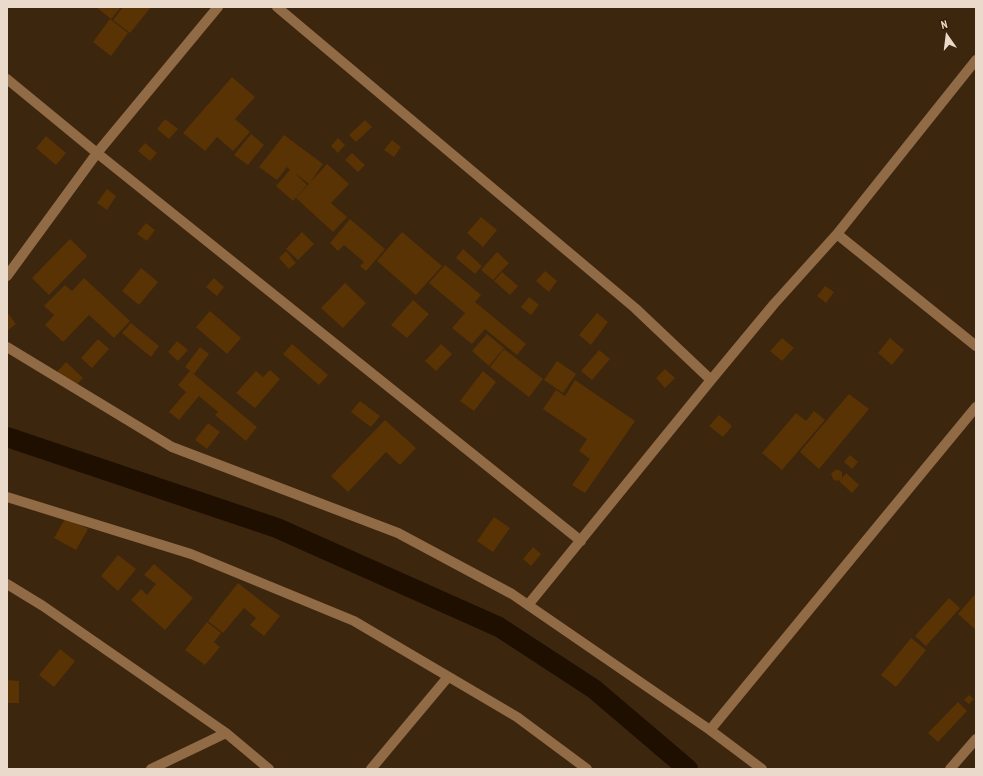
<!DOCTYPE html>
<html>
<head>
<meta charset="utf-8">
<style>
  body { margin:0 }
  #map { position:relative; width:983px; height:776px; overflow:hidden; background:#3d260e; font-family:"PT Sans Narrow",sans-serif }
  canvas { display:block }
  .frame { position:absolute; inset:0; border:8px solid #e9dacc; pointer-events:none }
  .north { position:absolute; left:927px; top:16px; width:40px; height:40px; -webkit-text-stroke:3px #321c04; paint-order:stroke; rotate:346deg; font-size:11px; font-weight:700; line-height:16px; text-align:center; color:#e9dacc }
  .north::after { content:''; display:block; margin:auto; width:14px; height:18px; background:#e9dacc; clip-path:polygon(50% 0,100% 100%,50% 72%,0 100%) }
</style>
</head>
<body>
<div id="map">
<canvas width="983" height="776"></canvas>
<div class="frame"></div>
<div class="north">N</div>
</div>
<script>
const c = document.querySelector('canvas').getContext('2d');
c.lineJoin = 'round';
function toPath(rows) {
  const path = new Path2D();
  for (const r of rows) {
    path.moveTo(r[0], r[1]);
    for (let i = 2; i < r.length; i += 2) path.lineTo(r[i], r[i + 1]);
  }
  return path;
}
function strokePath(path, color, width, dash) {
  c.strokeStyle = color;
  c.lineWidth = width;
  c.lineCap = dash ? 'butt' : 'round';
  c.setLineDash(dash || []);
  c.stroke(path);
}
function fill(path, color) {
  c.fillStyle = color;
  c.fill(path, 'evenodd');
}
const canal = toPath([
  [7,437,277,528,499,627,594,689,688,769]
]);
const building = toPath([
  [96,7,121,7,111,19],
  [123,7,151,7,130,33,113,20],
  [110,19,128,33,111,56,93,42],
  [232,77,255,97,235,119,250,132,233,151,217,137,205,151,183,133],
  [165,119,178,129,169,139,157,129],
  [365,120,372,127,356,142,349,135],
  [251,134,264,145,248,165,234,155],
  [284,135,323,164,309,184,294,172,307,185,293,201,276,186,290,170,287,167,277,180,259,167],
  [46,136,66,153,56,165,36,148],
  [338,138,345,145,338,153,331,146],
  [392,140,401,147,394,157,384,150],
  [145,143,157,153,150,161,138,151],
  [352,153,365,165,358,172,345,160],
  [327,164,349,184,331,203,347,217,333,232,296,198],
  [107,189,116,196,107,210,97,203],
  [481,217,497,230,483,247,467,233],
  [350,219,385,249,366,271,360,266,364,262,344,245,338,251,330,243],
  [146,223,155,230,147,241,137,234],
  [302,232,314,244,298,260,286,249],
  [402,232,442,266,416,295,377,261],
  [70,239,87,256,49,295,32,278],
  [463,249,482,266,475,274,456,258],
  [286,251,296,263,289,269,279,258],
  [497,252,509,263,493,280,481,270],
  [445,265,481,295,475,302,526,344,517,355,485,329,472,344,452,328,465,313,429,283],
  [141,268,158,282,139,305,122,291],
  [545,271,557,281,549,292,536,281],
  [502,272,518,286,510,295,494,281],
  [84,278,130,321,114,338,89,315,63,342,45,325,54,315,44,306,65,285,72,291],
  [214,278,224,287,217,296,206,287],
  [345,283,366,303,343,328,321,308],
  [825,286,834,292,826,303,817,296],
  [529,297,539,305,531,315,521,307],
  [413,300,429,314,407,338,391,325],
  [210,311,241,338,227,354,196,327],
  [7,312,16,324,7,331],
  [597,313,608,322,591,345,579,335],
  [131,323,159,346,151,357,122,333],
  [487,334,504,348,489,366,472,351],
  [782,338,794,348,782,361,770,351],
  [890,338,904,350,892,365,878,353],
  [98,339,109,349,92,368,81,358],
  [177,341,188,350,178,361,168,352],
  [292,344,328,375,319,385,283,354],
  [441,344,452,354,436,371,425,361],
  [200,347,209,354,194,374,185,367],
  [504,349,543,379,529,397,490,367],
  [599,350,610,359,592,380,581,371],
  [557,361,576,374,563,393,544,380],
  [66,362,83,378,74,387,57,372],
  [665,369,675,378,665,388,656,378],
  [270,370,280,379,255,408,236,393,256,371,263,377],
  [190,371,257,427,246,441,215,415,218,412,199,396,179,420,169,412,186,392,178,385],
  [483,371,496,382,474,411,460,401],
  [575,380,635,421,585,493,572,485,590,459,579,451,587,439,543,409,556,390,565,396],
  [849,394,869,409,819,469,800,452],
  [360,401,380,416,371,427,351,412],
  [814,411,825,420,782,470,762,453,796,413,806,421],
  [719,415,732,426,723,437,709,426],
  [385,420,416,448,400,465,386,452,348,492,331,476],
  [208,423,220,432,207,449,195,440],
  [850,455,858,462,852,469,844,462],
  [835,470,839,470,842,472,842,478,846,473,859,485,852,493,839,481,840,480,836,481,833,479,831,474],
  [66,517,88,529,76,550,54,538],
  [494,517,510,528,493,552,477,541],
  [533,547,541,554,531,566,523,559],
  [118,555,136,569,118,591,101,576],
  [154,564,193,598,165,630,131,600,141,589,147,595,156,584,144,575],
  [238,583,280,616,264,636,250,625,256,618,244,608,223,633,208,621],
  [976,593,976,630,958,614],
  [949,598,960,608,926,646,915,636],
  [207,622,221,633,214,642,220,647,205,665,185,650],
  [911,638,926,650,896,687,881,675],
  [60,649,75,661,54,687,39,675],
  [7,680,19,681,19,703,7,703],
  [969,695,974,699,969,704,964,700],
  [958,702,967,711,938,742,928,733]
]);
const minor = toPath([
  [277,7,635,308,711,380],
  [7,79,97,153,581,541],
  [837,234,976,60],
  [7,276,97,153,218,7],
  [7,347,172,447,398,533,512,594,710,730,762,769],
  [7,497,191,554,354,621,517,717,587,769],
  [7,584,43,606,226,733,269,769],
  [528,605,711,380,774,304,837,234,976,346],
  [710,730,976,407],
  [151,769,226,733],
  [371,769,448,677],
  [950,769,976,739]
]);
strokePath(canal, '#1f0f01', 20);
fill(building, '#593303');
strokePath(minor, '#906b45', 10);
</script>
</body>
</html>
